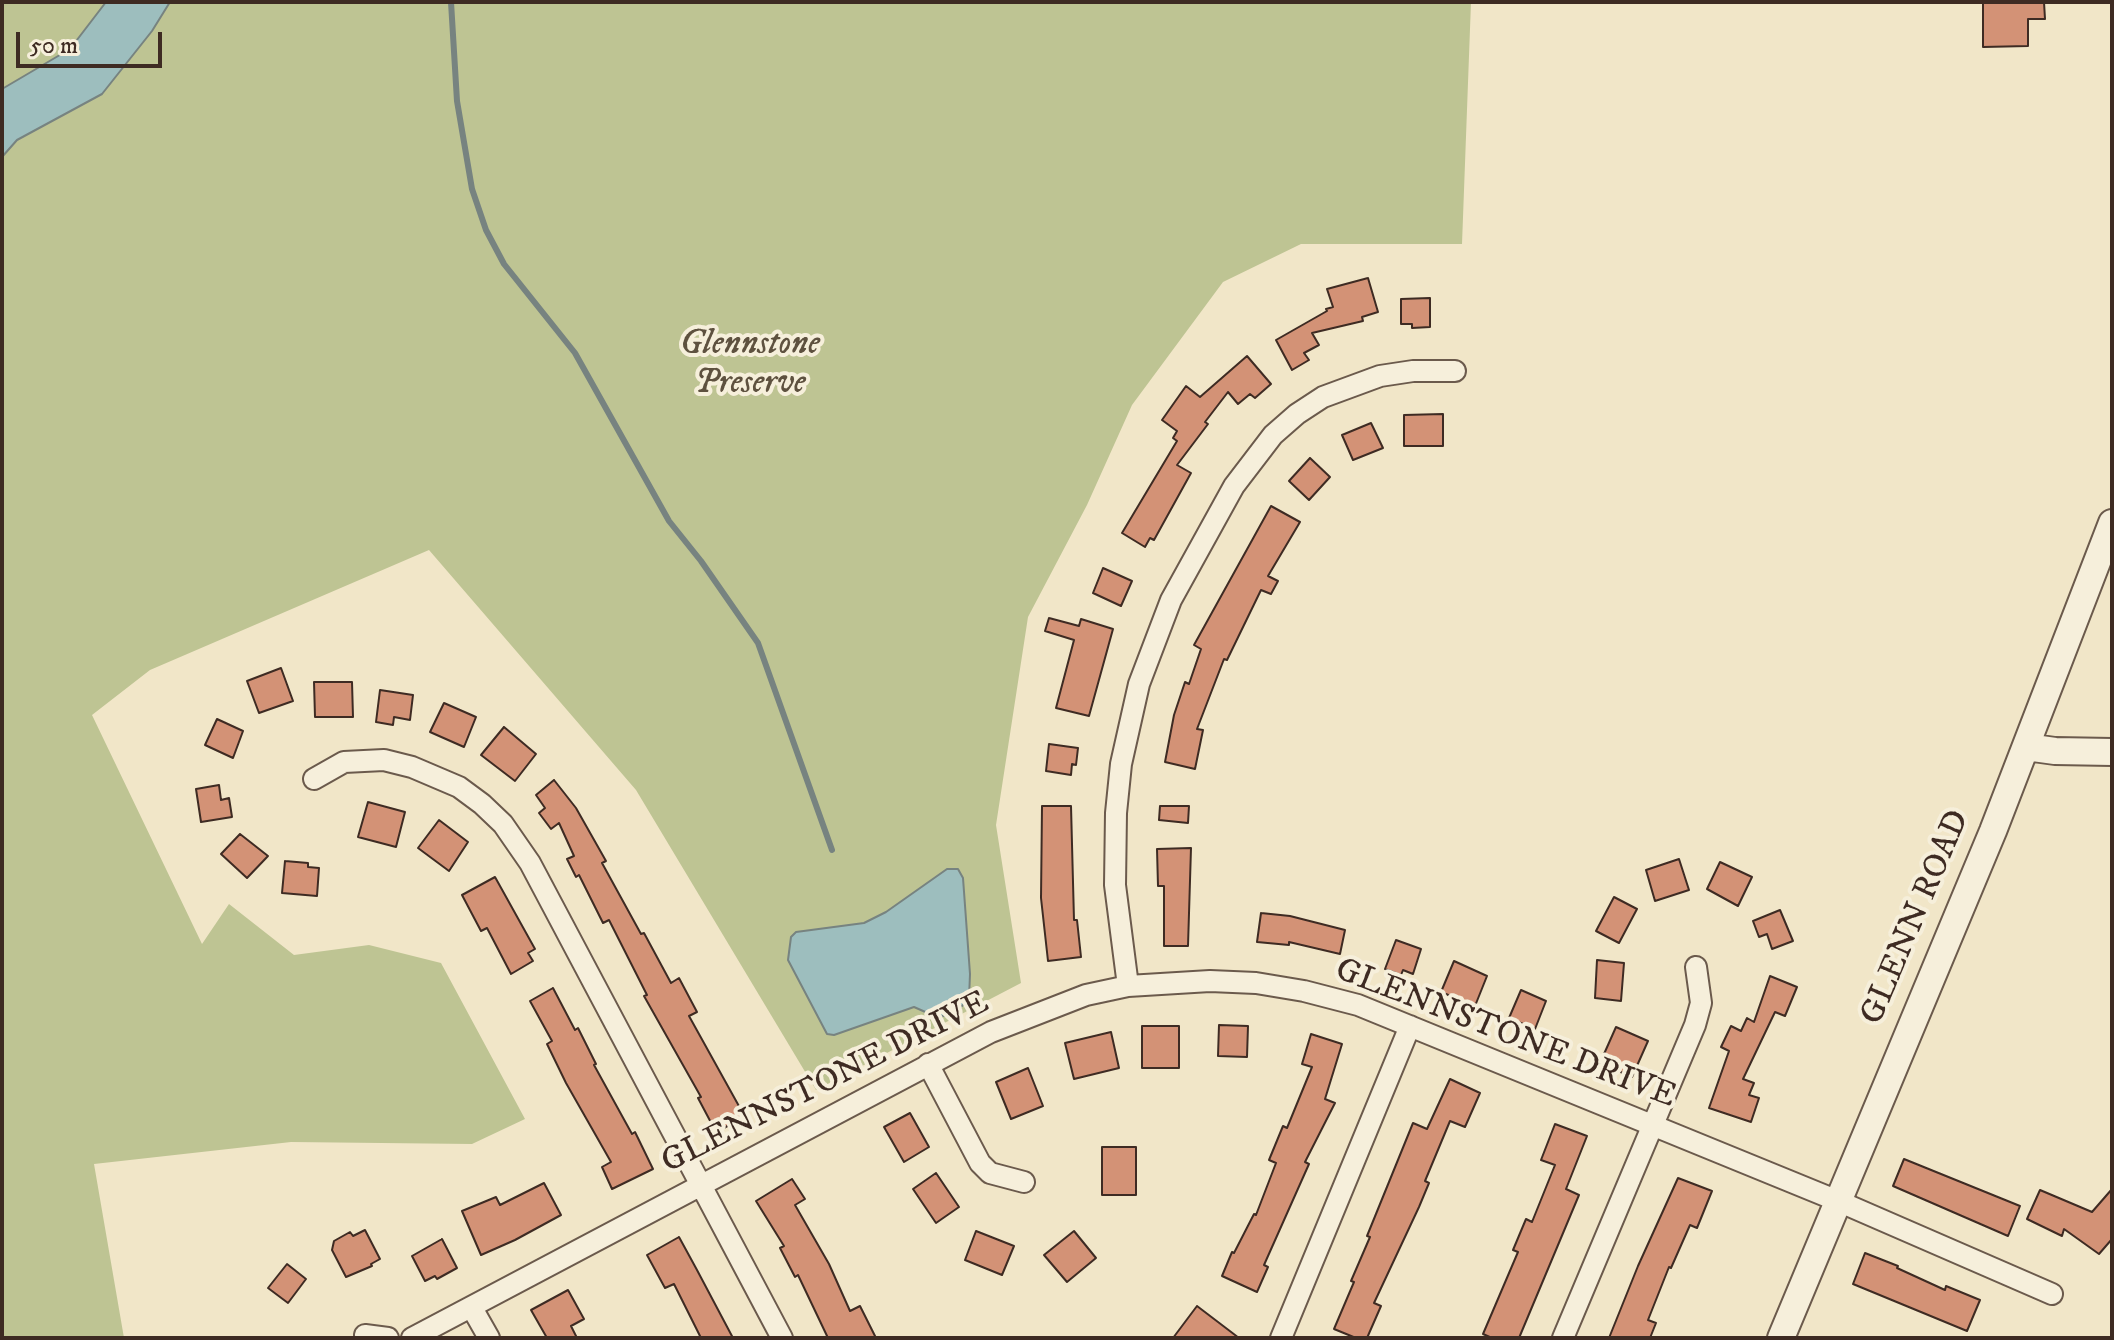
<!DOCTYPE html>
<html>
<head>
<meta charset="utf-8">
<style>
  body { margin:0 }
  #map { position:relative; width:2114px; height:1340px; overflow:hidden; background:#f1e6c8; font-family:"IM FELL DW Pica",serif }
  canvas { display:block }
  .frame { position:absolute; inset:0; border:4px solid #3e2b23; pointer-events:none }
  .scale { position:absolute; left:16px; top:32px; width:146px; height:36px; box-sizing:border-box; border:4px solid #3e2b23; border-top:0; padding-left:10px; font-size:24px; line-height:28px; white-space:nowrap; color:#3e2b23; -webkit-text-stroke:6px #f6efdb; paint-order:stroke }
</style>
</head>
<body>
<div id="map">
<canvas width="2114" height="1340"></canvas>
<div class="frame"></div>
<div class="scale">50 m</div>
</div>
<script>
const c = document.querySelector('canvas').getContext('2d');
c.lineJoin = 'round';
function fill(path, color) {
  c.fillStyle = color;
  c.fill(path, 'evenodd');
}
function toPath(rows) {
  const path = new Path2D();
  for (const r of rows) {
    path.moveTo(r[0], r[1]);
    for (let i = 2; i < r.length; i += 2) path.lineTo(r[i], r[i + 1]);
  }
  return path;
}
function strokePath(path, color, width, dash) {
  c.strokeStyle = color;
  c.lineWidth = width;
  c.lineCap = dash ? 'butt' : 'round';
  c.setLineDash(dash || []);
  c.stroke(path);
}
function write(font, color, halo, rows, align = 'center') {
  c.font = font + ' "IM FELL DW Pica",serif';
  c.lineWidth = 8;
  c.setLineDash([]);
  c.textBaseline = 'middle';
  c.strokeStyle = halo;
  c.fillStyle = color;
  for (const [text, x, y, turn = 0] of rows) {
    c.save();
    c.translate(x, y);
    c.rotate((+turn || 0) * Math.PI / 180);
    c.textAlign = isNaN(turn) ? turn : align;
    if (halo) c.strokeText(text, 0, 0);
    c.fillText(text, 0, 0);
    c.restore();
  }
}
const green = toPath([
  [2,2,1471,2,1462,244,1301,244,1223,282,1132,405,1087,505,1028,617,996,825,1021,983,816,1090,636,790,429,550,150,670,92,715,202,944,229,904,294,955,369,945,441,963,525,1119,472,1144,291,1142,94,1164,124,1338,2,1338]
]);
const water = toPath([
  [106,2,170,2,152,31,102,94,17,140,2,157,2,89,70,49,106,2],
  [947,869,958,869,963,878,970,974,969,999,962,1006,939,1018,914,1007,834,1035,827,1034,788,960,791,937,796,932,864,923,886,912,947,869]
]);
const stream = toPath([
  [451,2,457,101,472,189,486,230,504,264,575,353,669,521,701,561,758,643,832,850]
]);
const building = toPath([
  [1983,2,2044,2,2045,19,2028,19,2028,46,1983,47,1983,2],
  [1368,278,1378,312,1362,317,1363,321,1312,333,1319,345,1304,353,1309,360,1292,370,1276,340,1327,311,1326,309,1333,307,1327,289,1368,278],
  [1430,298,1430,327,1412,328,1412,324,1401,324,1401,299,1430,298],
  [1247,356,1271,384,1255,398,1250,394,1238,404,1228,392,1205,422,1208,424,1177,465,1191,473,1154,540,1150,538,1145,547,1122,533,1177,441,1173,438,1177,431,1162,420,1186,386,1200,397,1247,356],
  [1443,414,1443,446,1404,446,1404,415,1443,414],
  [1371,423,1383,448,1353,460,1342,435,1371,423],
  [1310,458,1330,477,1309,500,1289,481,1310,458],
  [1271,506,1300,522,1268,576,1278,581,1271,594,1261,590,1227,660,1224,659,1197,729,1203,730,1195,769,1165,762,1174,715,1185,682,1189,684,1201,649,1194,645,1271,506],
  [1103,568,1132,581,1121,606,1093,593,1103,568],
  [1049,618,1079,626,1081,619,1113,629,1089,716,1056,708,1074,640,1045,631,1049,618],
  [281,668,293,701,259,713,247,681,281,668],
  [314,682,352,682,353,717,315,717,314,682],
  [380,690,413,695,410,720,394,717,393,725,376,722,380,690],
  [444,703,476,717,464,747,430,732,444,703],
  [217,719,243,731,233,758,205,745,217,719],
  [504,727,536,754,515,781,481,755,504,727],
  [1049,744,1078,748,1076,765,1072,764,1071,775,1046,771,1049,744],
  [554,780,576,808,606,861,602,863,641,934,644,933,671,983,679,978,697,1012,689,1016,745,1117,716,1132,698,1098,701,1097,644,996,647,995,609,920,603,923,579,875,576,877,567,859,574,856,559,823,551,829,539,813,545,808,536,795,554,780],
  [219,785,221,800,229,798,232,817,201,822,196,789,219,785],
  [368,802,405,812,396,847,358,837,368,802],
  [1042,806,1071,806,1074,920,1077,920,1081,957,1048,961,1041,898,1042,806],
  [1160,806,1189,806,1188,823,1159,820,1160,806],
  [439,820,468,842,449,871,418,848,439,820],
  [240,834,268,856,247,878,221,854,240,834],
  [1191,848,1188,946,1164,946,1164,886,1158,886,1157,849,1191,848],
  [1679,859,1689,890,1655,901,1646,870,1679,859],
  [285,861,308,863,308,867,319,868,317,896,282,893,285,861],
  [1720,862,1752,877,1738,906,1707,889,1720,862],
  [495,877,535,949,528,953,533,961,511,974,487,928,481,931,462,895,495,877],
  [1614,897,1637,909,1619,943,1596,931,1614,897],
  [1780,910,1793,941,1772,949,1767,934,1759,937,1753,921,1780,910],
  [1261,913,1290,916,1345,930,1340,954,1289,942,1289,945,1257,942,1261,913],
  [1396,940,1421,949,1413,974,1403,970,1401,975,1385,969,1396,940],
  [1597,960,1624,963,1621,1001,1595,998,1597,960],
  [1454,961,1487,976,1475,1006,1441,992,1454,961],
  [1770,976,1797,987,1785,1016,1775,1012,1743,1079,1754,1083,1749,1095,1759,1098,1751,1122,1709,1108,1729,1051,1721,1047,1731,1026,1741,1031,1747,1018,1754,1022,1770,976],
  [553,988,575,1030,578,1028,596,1064,594,1065,632,1134,635,1132,653,1169,612,1189,602,1167,611,1162,566,1083,547,1044,552,1041,530,1001,553,988],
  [1521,990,1546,1001,1535,1029,1509,1018,1521,990],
  [1219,1025,1248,1026,1247,1057,1218,1056,1219,1025],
  [1142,1026,1179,1026,1179,1068,1142,1068,1142,1026],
  [1616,1027,1648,1041,1632,1077,1600,1063,1616,1027],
  [1111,1032,1119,1068,1074,1079,1065,1043,1111,1032],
  [1311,1034,1342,1044,1325,1099,1335,1103,1305,1162,1309,1164,1264,1265,1268,1267,1257,1292,1222,1276,1232,1252,1234,1253,1254,1214,1256,1215,1276,1163,1269,1160,1283,1126,1287,1128,1312,1067,1302,1064,1311,1034],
  [1028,1068,1043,1106,1011,1119,996,1082,1028,1068],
  [1450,1079,1480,1093,1465,1127,1450,1121,1425,1181,1429,1183,1419,1207,1374,1303,1381,1306,1367,1338,1356,1338,1334,1329,1354,1282,1351,1281,1370,1237,1367,1236,1413,1123,1427,1129,1450,1079],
  [910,1113,929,1147,904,1162,884,1127,910,1113],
  [1555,1124,1587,1136,1566,1189,1579,1195,1519,1338,1492,1338,1483,1334,1518,1252,1513,1250,1526,1219,1532,1222,1555,1165,1541,1160,1555,1124],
  [1102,1147,1136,1147,1136,1195,1102,1195,1102,1147],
  [1904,1159,2020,1206,2008,1236,1893,1186,1904,1159],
  [936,1173,959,1207,936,1223,913,1189,936,1173],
  [1678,1178,1712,1191,1697,1228,1690,1225,1671,1268,1669,1267,1648,1320,1656,1323,1650,1338,1609,1338,1638,1266,1678,1178],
  [792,1179,805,1199,795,1205,829,1264,850,1311,860,1306,876,1338,828,1338,798,1275,795,1277,780,1248,784,1246,756,1201,792,1179],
  [544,1183,561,1215,515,1240,481,1255,462,1211,496,1197,500,1205,544,1183],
  [2112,1189,2112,1239,2099,1254,2064,1229,2062,1236,2027,1219,2040,1190,2092,1212,2112,1189],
  [365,1230,380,1259,371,1264,372,1266,346,1277,332,1250,334,1241,350,1232,353,1236,365,1230],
  [976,1231,1014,1246,1002,1275,965,1260,976,1231],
  [1074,1231,1096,1258,1067,1282,1044,1255,1074,1231],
  [679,1237,697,1270,733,1338,701,1338,674,1284,665,1288,647,1255,679,1237],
  [442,1239,457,1268,437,1279,435,1276,425,1281,412,1256,442,1239],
  [1865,1253,1898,1266,1897,1268,1945,1290,1946,1286,1980,1300,1967,1331,1853,1284,1865,1253],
  [287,1264,306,1279,288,1303,268,1288,287,1264],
  [568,1290,584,1319,571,1326,577,1338,547,1338,531,1310,568,1290],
  [1197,1306,1239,1338,1173,1338,1197,1306]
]);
const minor = toPath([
  [314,779,344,762,384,760,412,767,459,787,482,804,503,824,530,863,782,1338],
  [1128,986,1115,885,1116,813,1121,764,1139,684,1171,600,1234,486,1273,435,1297,414,1323,397,1380,376,1413,371,1455,371],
  [928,1064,980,1163,990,1173,1024,1182],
  [472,1308,489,1338],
  [365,1335,388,1338],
  [412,1338,991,1032,1086,995,1128,986,1210,981,1256,983,1304,991,1358,1005,1838,1201,2052,1294],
  [1281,1338,1410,1026],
  [1563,1338,1695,1025,1701,1003,1696,967]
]);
const tertiary = toPath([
  [2026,747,2055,751,2112,752],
  [1781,1338,1993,831,2112,523]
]);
const parkNames = [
  ["Glennstone",750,346],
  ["Preserve",750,385]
];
const streetNames = [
  ["GLENN ROAD",1917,918,-67],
  ["GLENNSTONE DRIVE",1505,1035,21],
  ["GLENNSTONE DRIVE",826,1084,-27]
];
fill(green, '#bec493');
fill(water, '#9dbebe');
strokePath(water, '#778380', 2);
strokePath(stream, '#778380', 6);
fill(building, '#d39276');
strokePath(building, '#3e2b23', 2);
strokePath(minor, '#6b5a4c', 24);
strokePath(tertiary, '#6b5a4c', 30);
strokePath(minor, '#f6efdb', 20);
strokePath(tertiary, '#f6efdb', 26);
write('italic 34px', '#5e513f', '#f6efdb', parkNames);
write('34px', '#3e2b23', '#f6efdb', streetNames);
</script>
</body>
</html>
